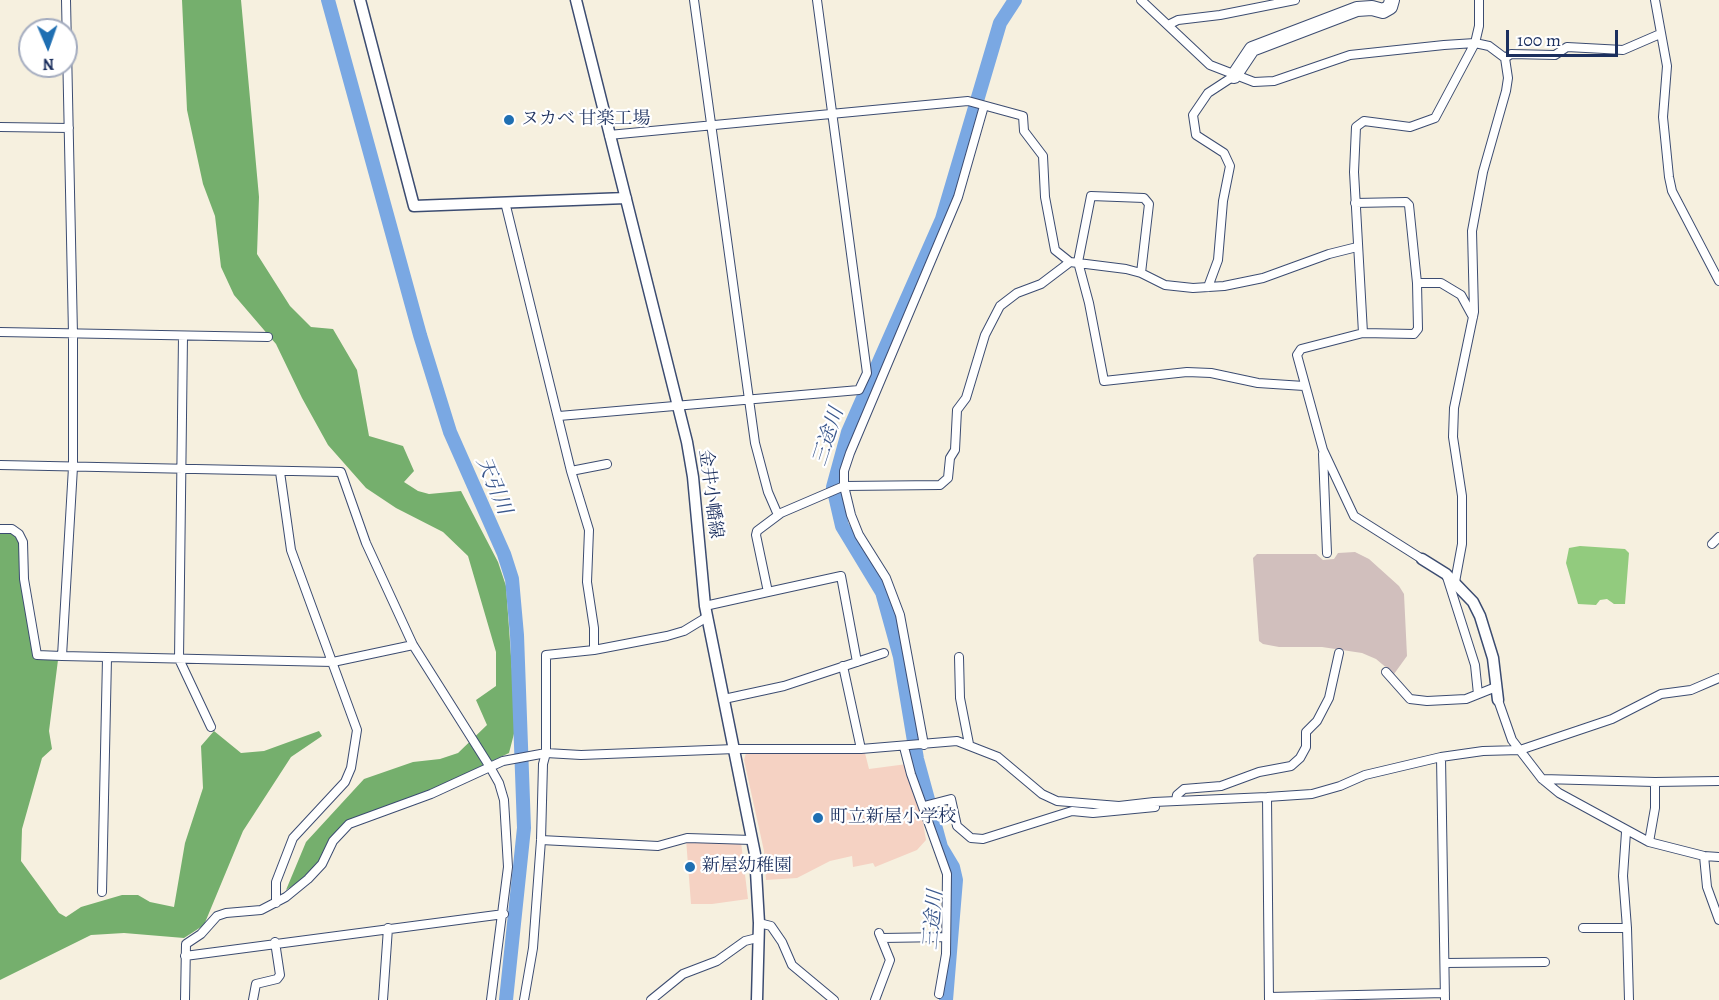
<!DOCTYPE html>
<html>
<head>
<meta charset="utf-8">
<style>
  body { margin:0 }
  #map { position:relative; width:1719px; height:1000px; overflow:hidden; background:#f6f0df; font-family:Alegreya,serif }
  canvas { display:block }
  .north { position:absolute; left:18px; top:18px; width:60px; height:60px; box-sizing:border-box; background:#fff; border:2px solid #a4acbf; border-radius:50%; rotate:178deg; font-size:16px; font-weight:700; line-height:24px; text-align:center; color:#1b2f5e }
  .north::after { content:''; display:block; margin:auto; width:21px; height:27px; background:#1f6fb2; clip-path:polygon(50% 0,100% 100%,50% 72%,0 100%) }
  .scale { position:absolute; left:1506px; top:30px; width:112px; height:27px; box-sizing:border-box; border:3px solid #1b2f5e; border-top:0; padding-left:8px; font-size:18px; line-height:21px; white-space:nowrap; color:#1b2f5e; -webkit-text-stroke:4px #fff; paint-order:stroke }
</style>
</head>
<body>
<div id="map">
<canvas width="1719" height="1000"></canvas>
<div class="north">N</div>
<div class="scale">100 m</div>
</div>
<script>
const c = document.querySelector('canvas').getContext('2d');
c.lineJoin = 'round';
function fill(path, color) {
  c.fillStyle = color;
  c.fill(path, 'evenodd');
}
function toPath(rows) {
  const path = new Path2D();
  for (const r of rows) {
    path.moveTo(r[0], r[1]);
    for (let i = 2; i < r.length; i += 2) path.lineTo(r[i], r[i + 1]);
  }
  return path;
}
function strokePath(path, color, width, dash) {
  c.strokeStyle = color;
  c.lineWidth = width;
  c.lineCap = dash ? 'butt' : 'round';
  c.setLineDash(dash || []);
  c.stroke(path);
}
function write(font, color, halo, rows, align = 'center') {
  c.font = font + ' Alegreya,"Noto Serif JP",serif';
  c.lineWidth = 4.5;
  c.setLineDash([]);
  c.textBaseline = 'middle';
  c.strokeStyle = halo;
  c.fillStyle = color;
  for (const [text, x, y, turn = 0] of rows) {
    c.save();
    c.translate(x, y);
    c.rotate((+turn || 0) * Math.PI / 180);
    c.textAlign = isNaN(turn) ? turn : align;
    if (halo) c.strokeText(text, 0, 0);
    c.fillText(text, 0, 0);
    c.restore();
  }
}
const built = toPath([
  [746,753,865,753,869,769,907,764,921,811,926,840,917,850,875,867,873,863,853,867,852,856,830,861,797,878,766,880,764,851,744,760],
  [686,839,741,842,748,899,712,904,691,904]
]);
const industrial = toPath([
  [1355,552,1369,559,1399,586,1404,594,1407,656,1394,674,1376,659,1362,653,1322,647,1279,647,1263,644,1259,641,1253,558,1257,554,1316,554,1323,560,1334,559,1338,553]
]);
const green = toPath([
  [1580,546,1625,549,1629,553,1625,604,1614,604,1607,599,1600,600,1596,605,1578,604,1566,563,1569,548]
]);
const forest = toPath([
  [182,0,241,0,259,197,257,254,290,306,311,327,333,329,357,370,369,436,403,446,414,471,404,482,418,491,429,494,461,491,498,562,506,586,516,726,509,753,429,791,345,822,330,840,319,863,305,878,286,890,306,842,364,779,413,762,440,759,458,753,487,725,476,700,496,686,496,652,468,556,443,532,396,508,366,488,328,445,302,398,276,344,234,295,221,267,215,216,203,184,187,110],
  [0,532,12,533,19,538,22,580,34,657,58,660,49,731,52,749,42,758,22,829,21,861,59,913,66,917,81,907,122,895,138,895,150,902,174,907,185,843,203,788,201,746,214,731,241,753,264,751,319,731,322,736,291,757,243,831,204,925,184,938,124,933,91,935,0,980]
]);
const river = toPath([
  [328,0,420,335,450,432,504,554,512,579,517,635,524,828,506,1000],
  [946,1000,956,880,953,867,941,847,917,759,900,657,882,592,842,526,833,487,848,432,942,219,1000,23,1015,0]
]);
const street = toPath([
  [66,0,73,334,73,467,62,656,333,662,413,645],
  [694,0,755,443,768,492,778,515],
  [1141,0,1210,65,1254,82,1274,81,1350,55,1444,45,1475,43,1489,46,1505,58,1508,78,1506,91,1483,172,1472,231,1474,312,1454,408,1453,437,1462,496,1462,544,1455,582],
  [1655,0,1667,66,1663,117,1669,177,1672,191,1719,281],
  [1168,25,1178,20,1220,15,1295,0],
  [1505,58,1511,54,1555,55,1567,47,1623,50,1660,34],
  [984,106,958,197,850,453,844,471,844,486,940,485,948,478,950,458,955,450,957,410,966,398,985,335,1000,306,1017,293,1041,284,1070,262],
  [0,127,69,128],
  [609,135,968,101,1023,116,1024,131,1043,156,1045,197,1055,250,1070,262,1126,269,1141,273,1165,285,1193,288,1224,286,1263,278,1329,254,1357,247],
  [505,202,571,471,589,530,587,582,594,628,594,650],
  [1355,203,1406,202,1409,205,1417,283,1418,329,1414,334,1363,333],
  [1141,273,1149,204,1144,198,1091,196,1078,262,1089,303,1104,381,1187,372,1211,373,1258,383,1304,386],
  [1417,283,1441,283,1461,295,1473,317],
  [1208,287,1218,260,1223,201,1230,166,1224,153,1196,135,1193,115,1208,93,1234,76],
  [0,332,268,337],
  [183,336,179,659,211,727],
  [559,416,859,390,867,373,817,0],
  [1323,454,1327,553],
  [0,465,341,472,366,543,413,645,490,767,499,783,504,800,508,867,491,1000],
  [571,471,607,464],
  [0,529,12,529,19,534,23,542,24,579,37,655,62,656],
  [1712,544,1719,537],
  [1422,559,1354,516,1323,450,1297,355,1301,349,1363,333,1354,172,1356,127,1364,121,1410,127,1435,118,1475,43,1479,26,1479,0],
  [1447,577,1475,665,1478,694],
  [768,592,841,576,857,662],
  [705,606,768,592,756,535,757,531,781,513,844,486,851,515,859,535,886,578,900,615,924,745],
  [959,657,960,698,969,744],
  [843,666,861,749],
  [1386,672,1410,699,1427,701,1466,699,1496,687],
  [724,699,784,686,884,653],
  [1498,700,1512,740,1542,779,1559,793,1649,842,1704,856,1719,857],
  [904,747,911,774,947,874,946,954,939,994],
  [1441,757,1445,1000],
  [1542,779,1655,782,1719,781],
  [1267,797,1269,1000],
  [1176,800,1177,795,1184,789,1221,786,1259,772,1291,766,1300,758,1306,747,1306,732,1317,721,1329,698,1339,653],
  [924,806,951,799,957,826,971,838,983,839,1072,811,1093,813,1155,807],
  [1626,832,1623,876,1627,928,1629,1000],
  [541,840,658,846,687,838,752,840],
  [1649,842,1655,808,1655,782],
  [1704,856,1707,887,1719,920],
  [102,892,107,658],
  [276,903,276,882,293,838,345,782,351,768,357,730,291,550,280,472],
  [759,923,771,926,782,942,792,965,834,1000],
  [1583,928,1627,928],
  [882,938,946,937],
  [185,956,504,914],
  [1445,963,1545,962],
  [1269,997,1445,993],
  [185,1000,186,944,201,934,217,916,226,913,261,910,286,897,308,879,322,864,333,841,349,824,431,794,503,761,546,753,581,755,735,749,861,749,957,741,998,757,1042,794,1057,801,1119,806,1154,802,1267,797,1312,794,1340,786,1365,775,1441,757,1483,751,1520,750,1612,719,1661,694,1691,690,1719,678],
  [253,1000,256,984,277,979,280,975,275,942],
  [383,1000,388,928],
  [524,1000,533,948,541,840,543,764,546,753,546,655,594,650,667,636,684,631,707,617],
  [651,1000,683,974,717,961,745,941,757,938],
  [875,1000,890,960,879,933]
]);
const secondary = toPath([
  [360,0,414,206,626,198],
  [576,0,687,442,693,477,705,606,755,854,759,923,757,1000],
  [1422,559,1446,574,1473,602,1480,616,1493,658,1498,700]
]);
const highway = toPath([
  [1234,76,1252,49,1357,9,1372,8,1383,11,1390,7,1392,0]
]);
const markers = [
  [509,120,6,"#1f6fb2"],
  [818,818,6,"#1f6fb2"],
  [690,867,6,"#1f6fb2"]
];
const poiNames = [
  ["ヌカベ 甘楽工場",521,120],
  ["町立新屋小学校",830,818],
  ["新屋幼稚園",702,867]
];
const streetNames = [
  ["金井小幡線",710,494,83]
];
const waterNames = [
  ["三途川",829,437,-72],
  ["天引川",493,486,67],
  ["三途川",934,920,-85]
];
fill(built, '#f5d2c3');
fill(industrial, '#d1bfbd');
fill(green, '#92cb7e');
fill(forest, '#75af6d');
strokePath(river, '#7aa8e3', 14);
strokePath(street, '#3c4c71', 10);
strokePath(secondary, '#3c4c71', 13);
strokePath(highway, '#3c4c71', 16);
strokePath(street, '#fff', 8);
strokePath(secondary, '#fff', 10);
strokePath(highway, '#fff', 14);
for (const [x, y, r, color] of markers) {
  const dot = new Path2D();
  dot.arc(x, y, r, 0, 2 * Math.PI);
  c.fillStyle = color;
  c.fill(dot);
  strokePath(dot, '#fff', 2);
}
write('18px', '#1b2f5e', '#fff', poiNames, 'left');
write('18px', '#1b2f5e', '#fff', streetNames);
write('italic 20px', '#3c598d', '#fff', waterNames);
</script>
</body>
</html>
